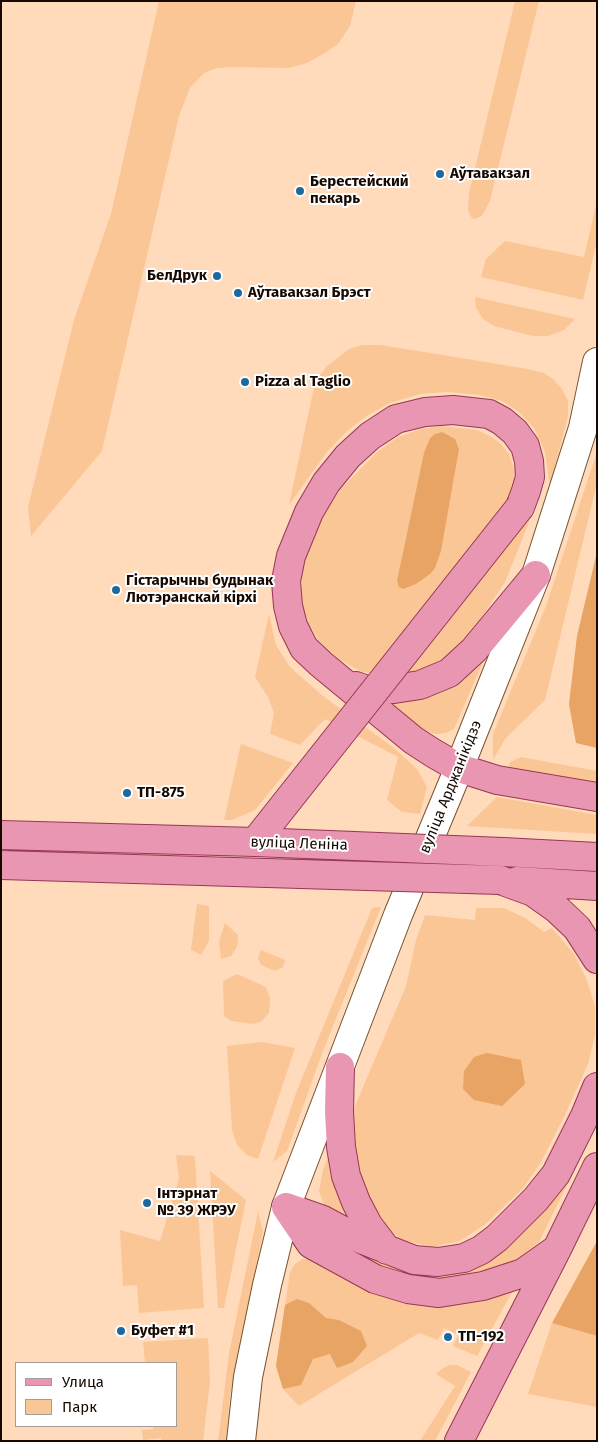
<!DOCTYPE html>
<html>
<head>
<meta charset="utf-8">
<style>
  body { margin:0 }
  #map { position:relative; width:598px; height:1442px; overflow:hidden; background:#ffdabb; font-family:"Fira Sans",sans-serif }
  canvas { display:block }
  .frame { position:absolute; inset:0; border:2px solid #180900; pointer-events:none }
  .legend { position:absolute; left:15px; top:1362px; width:162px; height:65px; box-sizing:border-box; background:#fff; border:1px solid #a39d99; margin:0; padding:6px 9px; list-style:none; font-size:15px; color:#180900 }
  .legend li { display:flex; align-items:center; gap:10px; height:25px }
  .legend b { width:25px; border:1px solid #a39d99 }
</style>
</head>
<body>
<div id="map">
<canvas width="598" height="1442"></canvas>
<div class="frame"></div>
<ul class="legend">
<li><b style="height:6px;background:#e996b2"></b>Улица</li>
<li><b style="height:14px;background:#fbc696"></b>Парк</li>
</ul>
</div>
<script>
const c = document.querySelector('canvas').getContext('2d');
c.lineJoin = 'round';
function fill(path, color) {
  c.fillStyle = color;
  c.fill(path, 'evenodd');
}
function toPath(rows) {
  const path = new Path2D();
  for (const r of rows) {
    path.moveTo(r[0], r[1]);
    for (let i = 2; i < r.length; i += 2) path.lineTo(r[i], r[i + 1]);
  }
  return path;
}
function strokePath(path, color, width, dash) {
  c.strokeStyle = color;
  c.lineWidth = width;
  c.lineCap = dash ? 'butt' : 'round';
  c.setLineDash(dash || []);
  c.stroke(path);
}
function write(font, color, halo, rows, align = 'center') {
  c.font = font + ' "Fira Sans",sans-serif';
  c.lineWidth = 4;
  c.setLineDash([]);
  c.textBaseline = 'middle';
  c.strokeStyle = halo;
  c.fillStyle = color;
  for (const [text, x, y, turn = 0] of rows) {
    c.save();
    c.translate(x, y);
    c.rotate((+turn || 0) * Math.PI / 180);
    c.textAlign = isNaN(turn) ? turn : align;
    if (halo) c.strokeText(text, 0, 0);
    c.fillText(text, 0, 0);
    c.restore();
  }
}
const green = toPath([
  [159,1,356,1,350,26,338,44,325,53,307,63,289,68,232,67,217,68,204,73,190,88,179,116,102,451,31,536,28,507,74,320,111,214],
  [515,1,539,1,490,201,482,216,474,219,471,217,468,210,469,193],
  [597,201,597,241,583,300,481,277,486,259,505,241,584,257],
  [475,297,575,319,564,330,549,336,533,336,494,326,483,319,476,308],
  [362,345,381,345,528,369,544,373,553,379,562,389,568,401,568,416,550,487,545,452,534,428,519,412,502,401,480,395,448,392,420,394,390,403,368,415,348,430,327,452,289,505,314,387,320,375,327,366,349,349],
  [442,426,477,430,490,436,500,443,509,454,514,469,515,483,510,502,530,520,505,582,466,641,445,660,407,676,381,675,360,671,340,660,320,642,307,622,301,600,302,573,312,534,337,493,376,453,398,437,421,429],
  [597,452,597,483,545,700,505,739,493,760,493,734,546,606],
  [269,614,276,645,290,667,323,696,394,748,417,769,427,787,420,814,402,812,387,800,398,757,325,719,300,745,270,734,274,713,268,697,255,677],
  [485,657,454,729,446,733,435,734,420,729,385,704,414,700,441,692,465,678],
  [241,744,293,763,255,810,232,820,224,820],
  [521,757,597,771,597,790,507,773,510,762],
  [497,797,597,815,597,834,467,826],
  [197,904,209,906,209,941,201,955,191,950],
  [381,907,323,1051,287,1151,273,1162,296,1093,372,908],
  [476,908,504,908,525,918,544,932,552,928,574,954,587,980,595,1007,595,1035,588,1064,564,1117,540,1164,523,1188,487,1223,460,1241,432,1247,403,1240,384,1228,372,1209,356,1161,351,1123,355,1106,406,986,416,940,425,915,475,920],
  [225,923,238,935,237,947,231,956,221,959,219,941],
  [261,950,285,960,283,967,275,971,261,965,258,958],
  [237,974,266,987,270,999,269,1013,262,1021,254,1024,231,1021,224,1016,223,981],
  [262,1042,295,1048,258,1159,247,1155,237,1145,232,1130,227,1046],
  [597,1116,597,1124,539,1242,518,1259,491,1272,462,1282,379,1272,320,1228,383,1263,411,1273,435,1276,458,1273,499,1252,542,1213,567,1175],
  [330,1151,352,1227,324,1205,319,1191,323,1170],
  [176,1155,195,1156,204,1308,139,1313,137,1285,123,1286,120,1230,160,1241,179,1179],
  [210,1171,246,1200,224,1308,218,1308],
  [258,1212,263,1232,230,1395,226,1441,218,1441,229,1353],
  [312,1258,377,1292,517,1283,477,1356,453,1346,458,1335,444,1328,438,1340,419,1333,299,1406,283,1389,276,1366,290,1272,295,1264,303,1259],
  [552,1323,597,1336,597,1407,528,1394],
  [208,1338,210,1381,203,1441,161,1441,161,1438,143,1440,142,1430,153,1429,153,1426,176,1426,176,1363,137,1363,145,1362,143,1342],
  [450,1365,457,1365,471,1372,435,1441,420,1441,455,1386,436,1374,443,1368]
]);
const forest = toPath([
  [442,432,455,439,459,449,441,551,435,568,430,574,416,584,403,589,399,587,397,581,424,453,430,438,435,434],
  [597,552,596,686,597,748,576,743,569,704,577,636],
  [487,1053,521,1060,525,1084,502,1106,474,1100,463,1089,464,1071,474,1057],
  [597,1241,597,1336,552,1323],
  [297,1299,309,1303,326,1318,339,1320,361,1331,367,1346,353,1362,337,1368,330,1354,313,1359,301,1385,283,1389,276,1366,285,1305]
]);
const secondary = toPath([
  [241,1441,248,1377,267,1285,286,1207,398,915,459,768,536,575,583,428,597,362]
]);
const primary = toPath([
  [520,507,526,491,530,477,529,461,525,446,515,432,502,421,489,414,453,410,425,412,396,419,370,436,348,456,326,483,309,512,291,556,286,581,288,606,293,626,304,648,321,664,413,740,433,753,459,768,497,780,597,797],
  [356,686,367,690,394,689,420,685,449,673,474,650,536,575],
  [503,852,597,857],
  [500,880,533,892,557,909,577,928,597,959],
  [517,881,597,886],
  [340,1067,339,1112,341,1147,346,1176,356,1202,368,1225,387,1250],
  [286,1207,323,1220,353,1236,414,1260,438,1262,464,1258,481,1250,497,1238,536,1199,556,1174,585,1116,597,1087],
  [286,1207,311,1244,375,1279,408,1289,439,1293,483,1286,523,1273,557,1249],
  [459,1441,557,1249,597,1167]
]);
const primaryBridge = toPath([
  [1,835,255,842,503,852],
  [255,842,520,507],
  [1,865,500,880]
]);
const markers = [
  [440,174,5,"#1c699c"],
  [300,191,5,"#1c699c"],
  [217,276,5,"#1c699c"],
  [238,293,5,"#1c699c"],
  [245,382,5,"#1c699c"],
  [116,590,5,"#1c699c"],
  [127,793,5,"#1c699c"],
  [147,1203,5,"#1c699c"],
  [121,1331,5,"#1c699c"],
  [448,1337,5,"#1c699c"]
];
const poiNames = [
  ["Аўтавакзал",450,174],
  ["Берестейский",310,182],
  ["пекарь",310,199],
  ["БелДрук",207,276,"right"],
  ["Аўтавакзал Брэст",248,293],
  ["Pizza al Taglio",255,382],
  ["Гістарычны будынак",126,581],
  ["Лютэранскай кірхі",126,598],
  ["ТП-875",137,793],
  ["Інтэрнат",157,1194],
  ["№ 39 ЖРЭУ",157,1211],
  ["Буфет #1",131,1331],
  ["ТП-192",458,1337]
];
const streetNames = [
  ["вуліца Арджанікідзэ",451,787,-68],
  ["вуліца Леніна",299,844,2]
];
fill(green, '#fbc696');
fill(forest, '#e8a464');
strokePath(secondary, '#78522d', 30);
strokePath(primary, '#973753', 30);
strokePath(secondary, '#fff', 28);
strokePath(primary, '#e996b2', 28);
strokePath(primaryBridge, '#973753', 30, []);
strokePath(primaryBridge, '#e996b2', 28);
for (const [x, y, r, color] of markers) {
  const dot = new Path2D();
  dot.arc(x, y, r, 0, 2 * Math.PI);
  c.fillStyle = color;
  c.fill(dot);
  strokePath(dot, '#fff', 2);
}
write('bold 15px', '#180900', '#fff', poiNames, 'left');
write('15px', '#180900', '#fff', streetNames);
</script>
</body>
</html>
